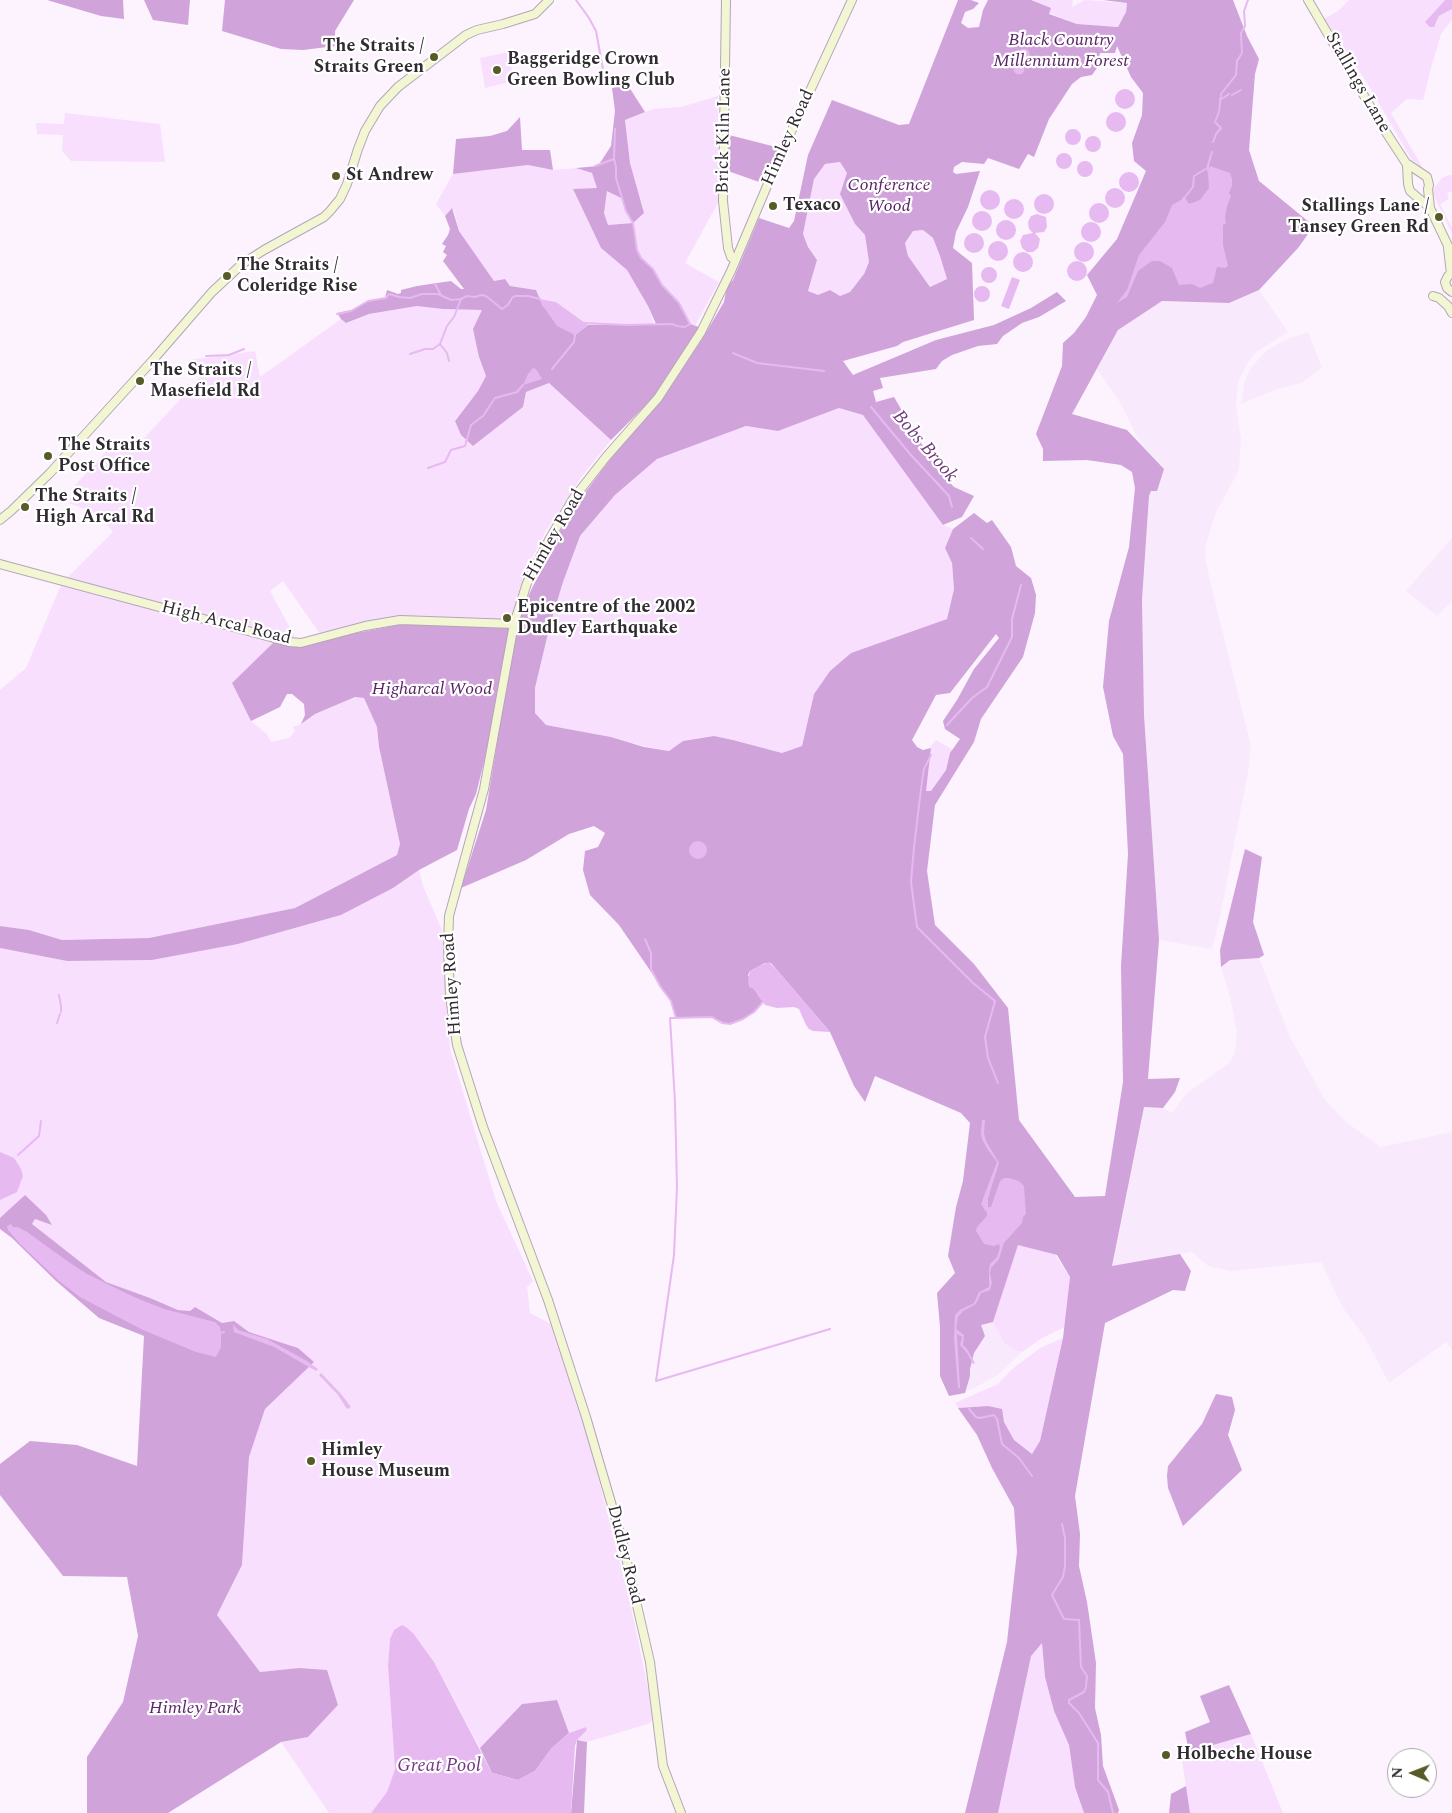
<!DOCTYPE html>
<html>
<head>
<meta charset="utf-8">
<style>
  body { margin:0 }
  #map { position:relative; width:1452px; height:1813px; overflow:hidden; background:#fcf3fe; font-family:Spectral,serif }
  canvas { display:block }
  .north { position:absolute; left:1387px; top:1748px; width:50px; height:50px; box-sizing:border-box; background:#fff; border:1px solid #adaaad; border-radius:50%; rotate:271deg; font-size:14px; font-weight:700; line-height:20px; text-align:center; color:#312b32 }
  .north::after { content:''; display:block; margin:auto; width:18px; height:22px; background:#575b28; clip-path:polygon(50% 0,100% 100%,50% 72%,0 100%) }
</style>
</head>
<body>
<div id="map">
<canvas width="1452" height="1813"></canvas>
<div class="north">N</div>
</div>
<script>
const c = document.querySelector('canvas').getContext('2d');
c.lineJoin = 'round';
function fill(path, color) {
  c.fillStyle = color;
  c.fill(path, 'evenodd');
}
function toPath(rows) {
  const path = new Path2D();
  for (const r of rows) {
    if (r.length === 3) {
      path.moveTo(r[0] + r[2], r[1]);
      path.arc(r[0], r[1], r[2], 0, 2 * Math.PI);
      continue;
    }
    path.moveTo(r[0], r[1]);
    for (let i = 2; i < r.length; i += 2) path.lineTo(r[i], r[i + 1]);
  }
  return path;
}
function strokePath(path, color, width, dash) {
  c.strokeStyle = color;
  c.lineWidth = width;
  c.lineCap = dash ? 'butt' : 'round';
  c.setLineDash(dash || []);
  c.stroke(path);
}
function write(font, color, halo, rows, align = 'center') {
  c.font = font + ' Spectral,serif';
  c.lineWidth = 4.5;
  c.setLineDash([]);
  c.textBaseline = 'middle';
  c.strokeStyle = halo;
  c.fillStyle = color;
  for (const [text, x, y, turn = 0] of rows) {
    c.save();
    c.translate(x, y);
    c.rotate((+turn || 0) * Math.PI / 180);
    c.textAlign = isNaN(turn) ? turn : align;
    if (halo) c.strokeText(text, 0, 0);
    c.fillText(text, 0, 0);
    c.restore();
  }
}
const built = toPath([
  [1259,290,1288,332,1256,352,1248,362,1238,382,1236,406,1241,439,1239,470,1216,512,1206,544,1205,557,1211,585,1251,746,1248,772,1220,917,1212,949,1159,940,1144,715,1142,600,1149,496,1164,469,1139,441,1121,404,1097,369,1118,330,1162,301,1229,303],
  [1308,332,1322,368,1301,383,1275,390,1241,404,1244,384,1250,369,1266,351,1285,340],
  [1452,538,1452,601,1437,616,1406,591],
  [1259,958,1290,1037,1325,1100,1346,1122,1381,1147,1452,1132,1452,1350,1446,1342,1389,1383,1364,1336,1343,1308,1321,1262,1230,1271,1208,1266,1192,1252,1112,1267,1144,1107,1163,1108,1172,1113,1186,1094,1229,1063,1235,1053,1237,1032,1230,997,1221,967,1230,960],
  [993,1322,1004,1343,1017,1351,1022,1352,998,1375,972,1389,965,1391,970,1376,970,1369,974,1353,985,1336,980,1325]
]);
const green = toPath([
  [1016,0,1073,0,1072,7,1085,0,1127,3,1126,12,1118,27,1077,24],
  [1349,0,1445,0,1428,18,1436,23,1439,16,1452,9,1452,20,1441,34,1431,68,1423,100,1407,99,1391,113,1424,170,1412,160,1366,81,1324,19,1338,11],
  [508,52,514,81,485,88,480,58],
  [718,96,719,201,685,263,719,282,695,326,690,324,679,303,662,285,653,269,641,258,637,250,633,223,608,225,604,213,607,190,621,198,629,217,644,213,630,163,625,120,653,109,681,107],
  [65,113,160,124,165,162,71,161,62,151,63,135,37,134,36,123,64,124],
  [840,162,847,173,855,224,865,235,869,262,864,274,850,292,840,296,830,290,818,295,808,291,817,260,808,247,803,234,814,178,825,164],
  [528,165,553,170,576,168,592,173,598,188,573,189,601,248,627,270,648,306,654,324,588,325,556,302,540,299,536,290,510,286,505,279,494,281,459,231,454,211,450,209,445,216,436,204,453,174],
  [1449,175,1452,175,1452,191,1447,193,1449,199,1440,204,1452,228,1452,233,1433,194,1434,188,1442,178],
  [923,230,933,238,940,256,947,279,930,287,908,256,905,243,913,231],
  [417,306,443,309,482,310,479,357,486,376,478,391,455,420,461,435,473,446,523,407,526,392,549,383,611,440,582,476,546,531,526,570,511,620,394,616,320,634,283,581,270,591,295,637,291,638,136,596,66,579,113,532,105,522,104,516,100,510,91,515,84,512,85,509,69,503,81,489,75,485,118,439,131,452,191,388,203,374,189,360,255,351,260,377,341,319,347,323,369,314],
  [839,408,863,415,943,525,953,529,945,548,952,563,954,589,947,619,851,653,830,671,814,694,802,746,782,753,733,740,714,736,683,741,669,751,643,746,611,737,546,725,535,713,535,688,550,625,563,582,580,536,615,495,657,459,746,426,778,431],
  [61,585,274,642,232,683,251,721,267,734,271,742,289,738,295,731,293,727,301,724,315,714,355,697,364,698,377,727,379,747,400,844,397,855,295,908,149,938,62,940,29,930,0,926,0,690,26,668],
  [936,740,953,750,946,770,931,791,926,791,931,748,930,747],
  [419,870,423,886,442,930,450,1049,496,1201,533,1281,527,1287,530,1313,551,1324,573,1390,593,1457,630,1602,650,1698,653,1720,648,1724,587,1742,577,1740,587,1730,586,1727,569,1733,557,1700,522,1704,480,1748,434,1662,413,1633,406,1627,402,1625,394,1630,390,1639,388,1666,395,1769,387,1792,371,1813,329,1813,281,1742,308,1737,338,1705,327,1671,299,1668,260,1672,217,1615,242,1565,249,1457,265,1409,313,1362,298,1348,249,1332,234,1321,222,1323,195,1307,190,1311,178,1310,150,1298,106,1282,31,1224,35,1219,48,1223,25,1200,25,1198,0,1220,0,948,67,961,152,960,238,944,341,915,393,888],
  [1018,1244,1055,1255,1070,1277,1065,1327,1042,1338,1022,1352,1017,1351,1004,1343,993,1322],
  [1063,1338,1040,1441,1032,1454,1014,1440,1004,1422,988,1406,958,1408,955,1403,998,1384,1011,1370,1040,1348],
  [1014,1508,1032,1654,1042,1642,1045,1677,1054,1711,1069,1745,1075,1787,1084,1813,965,1813,1007,1642,1017,1552],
  [1251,1734,1283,1813,1190,1813,1181,1754]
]);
const forest = toPath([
  [47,0,123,0,124,19,101,16],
  [144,0,190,0,188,25,153,20],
  [225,0,354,0,335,31,335,46,303,50,281,49,222,31],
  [958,0,971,0,979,3,973,9,965,12,961,23,968,28,979,27,983,10,988,0,1031,0,1051,8,1049,14,1077,24,1118,27,1126,12,1127,3,1103,0,1233,0,1247,36,1259,59,1255,74,1249,150,1259,181,1309,222,1311,230,1298,248,1259,290,1229,303,1162,301,1118,330,1072,414,1127,430,1164,469,1157,491,1151,491,1149,496,1142,600,1144,715,1159,940,1148,1079,1180,1078,1175,1092,1163,1108,1144,1107,1112,1266,1180,1254,1191,1271,1185,1291,1173,1290,1105,1323,1075,1496,1080,1534,1079,1566,1087,1602,1096,1663,1095,1708,1101,1735,1103,1766,1119,1810,1118,1813,1084,1813,1075,1787,1069,1745,1054,1711,1045,1677,1042,1643,1031,1656,998,1813,965,1813,1007,1642,1017,1552,1014,1508,992,1468,977,1435,958,1408,988,1406,1002,1409,1004,1422,1014,1440,1032,1454,1040,1441,1063,1338,1070,1277,1057,1255,1018,1245,993,1322,981,1325,985,1336,974,1353,970,1369,970,1376,965,1393,949,1396,940,1376,940,1327,937,1293,955,1273,948,1256,956,1207,963,1181,970,1123,961,1113,875,1076,865,1102,854,1086,830,1032,771,963,765,963,750,971,748,975,754,989,763,1002,754,1012,743,1019,727,1024,712,1017,676,1018,671,1001,619,925,590,895,583,870,585,851,598,847,605,833,594,826,569,834,526,860,461,888,486,810,515,634,526,601,556,537,587,490,615,453,649,414,671,386,701,341,724,302,727,287,733,280,759,218,789,228,794,221,808,155,832,100,899,125,909,124],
  [1117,46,1131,77,1143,93,1142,115,1132,143,1134,161,1146,171,1117,239,1087,275,1097,295,1086,317,1074,333,1063,343,1062,366,1036,434,1043,449,1043,461,1087,460,1121,465,1132,472,1135,488,1129,547,1109,621,1103,687,1113,736,1123,754,1128,854,1121,966,1123,1082,1105,1196,1075,1197,1019,1120,1008,1008,974,964,935,925,927,871,935,805,974,742,981,719,1023,657,1035,613,1036,595,1031,578,1016,566,1011,547,992,520,987,523,974,513,953,529,945,548,952,563,954,589,947,619,851,653,830,671,814,694,802,746,782,753,733,740,714,736,683,741,669,751,644,747,611,737,546,725,535,713,535,688,550,625,563,582,580,536,615,495,657,459,746,426,778,431,839,408,863,415,943,525,962,517,974,496,954,487,936,468,894,397,876,402,873,391,883,388,880,378,936,369,942,361,952,355,978,346,997,344,1003,336,1022,323,1039,317,1066,301,1057,292,1031,308,994,325,936,340,853,375,843,361,897,346,903,342,974,320,972,263,953,248,956,232,968,207,980,171,956,174,953,172,954,167,962,162,984,164,988,158,1019,169,1028,154,1034,157,1049,119,1072,84,1081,77,1092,75,1097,68,1100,53,1115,53],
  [840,162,847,173,840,194,855,224,865,235,869,262,864,274,850,292,840,296,830,290,818,295,808,291,817,260,808,247,803,234,814,179,825,164],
  [923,230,933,238,940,256,947,279,930,287,908,256,905,243,913,231],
  [996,634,999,638,974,669,957,700,943,721,945,729,960,739,950,753,946,770,931,791,926,791,931,748,923,750,917,747,912,740,936,695,950,693],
  [627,84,645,112,625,120,630,163,644,213,633,223,637,250,641,258,653,269,662,285,679,303,690,324,699,327,653,398,611,440,549,383,526,392,523,407,473,446,461,435,455,421,478,391,486,376,479,357,473,329,482,310,443,309,417,306,369,314,346,323,341,319,337,313,355,309,368,301,385,298,387,290,398,294,401,293,401,290,417,286,451,281,461,289,464,289,443,261,447,255,443,252,446,246,442,244,448,235,450,229,445,216,452,208,459,231,494,281,505,279,510,286,536,290,543,306,575,335,588,325,656,324,648,306,627,270,601,248,573,189,597,188,592,173,576,168,598,166,611,146,615,111,612,88],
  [607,191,621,198,626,211,633,223,608,225,604,213],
  [520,117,522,150,550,150,553,170,528,165,453,174,456,139,490,136,507,131],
  [729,135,780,148,762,183,728,171],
  [442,624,510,627,491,734,476,794,469,809,457,850,419,870,393,888,341,915,238,944,152,960,67,961,0,948,0,926,29,930,62,940,149,938,295,908,397,855,400,844,379,747,377,727,364,698,355,697,315,714,301,724,305,715,304,704,292,694,287,694,280,707,251,721,232,683,274,642,302,647,351,634,398,625],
  [1245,849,1262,857,1253,922,1264,955,1259,958,1230,960,1221,967,1220,950],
  [25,1195,46,1215,52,1225,35,1219,32,1224,106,1282,150,1298,178,1310,190,1311,195,1307,222,1323,234,1321,249,1332,298,1348,314,1362,265,1409,249,1457,242,1565,217,1615,260,1672,299,1668,327,1670,338,1705,308,1737,281,1742,168,1813,87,1813,87,1757,123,1702,138,1636,127,1577,63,1576,0,1495,0,1464,30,1441,77,1445,137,1466,144,1336,99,1318,56,1281,12,1238,0,1229,0,1218],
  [1216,1394,1232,1397,1235,1410,1228,1435,1242,1470,1183,1526,1168,1488,1167,1476,1168,1466,1202,1424],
  [1229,1685,1251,1734,1189,1752,1185,1732,1210,1722,1200,1696],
  [557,1700,569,1733,551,1749,535,1771,518,1780,492,1773,480,1748,522,1704],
  [577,1740,587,1742,584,1813,571,1813],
  [1186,1786,1190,1813,1169,1813,1171,1794]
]);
const water = toPath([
  [1445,0,1452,0,1452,9,1439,16,1434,27,1430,27,1425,22],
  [1024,54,5.5],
  [1019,69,5.5],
  [1125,99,10],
  [1116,122,10],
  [1073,137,8],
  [1093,144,8],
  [1064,161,8],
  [1085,169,8],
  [1210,166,1230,173,1232,179,1232,186,1229,193,1231,196,1227,206,1225,217,1226,223,1223,225,1223,245,1228,266,1225,268,1217,267,1213,283,1200,288,1192,284,1179,285,1172,268,1160,261,1152,261,1138,271,1127,297,1117,303,1127,290,1139,255,1165,222,1172,205,1181,200,1184,196,1189,204,1200,200,1209,188,1208,173],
  [1129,182,10],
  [1115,198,10],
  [990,200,10],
  [1044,204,10],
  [1014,209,10],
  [1099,213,10],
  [982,221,10],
  [1037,214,1046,217,1047,227,1044,232,1035,233,1040,239,1038,248,1033,252,1027,252,1022,248,1020,241,1023,235,1033,233,1029,229,1028,222,1031,216],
  [1006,230,10],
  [1091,232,10],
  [974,243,10],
  [998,251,10],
  [1084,252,10],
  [1023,262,10],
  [1077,271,10],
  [989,275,8],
  [1012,277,1020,280,1009,309,1001,306],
  [982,294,8],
  [540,299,556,302,588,325,575,335,557,326,543,306],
  [533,368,536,369,542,379,523,385,528,374],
  [698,850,9],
  [769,962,778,971,830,1032,813,1031,809,1029,806,1025,799,1009,794,1007,777,1008,765,1005,754,989,749,987,748,980,750,971,759,966],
  [982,1120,985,1120,984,1133,986,1141,999,1163,992,1185,988,1199,988,1207,991,1207,1000,1181,1004,1178,1009,1178,1019,1181,1024,1186,1026,1214,1023,1217,1022,1223,1004,1243,999,1259,991,1268,990,1273,992,1283,990,1290,981,1293,976,1304,963,1311,958,1317,956,1329,964,1335,963,1345,967,1349,975,1363,973,1364,967,1353,960,1345,962,1337,957,1334,960,1388,958,1388,954,1338,955,1315,960,1310,974,1303,979,1292,989,1287,989,1269,990,1264,997,1257,1000,1247,999,1244,994,1246,984,1244,976,1231,977,1227,987,1216,987,1213,981,1204,997,1162,988,1150,982,1139,981,1134],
  [0,1152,14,1158,21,1169,23,1176,17,1192,0,1200],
  [11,1224,13,1227,18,1227,27,1232,70,1263,87,1274,134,1297,164,1309,215,1322,220,1327,221,1333,221,1347,216,1357,196,1352,143,1330,80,1297,59,1281,20,1244,8,1230,7,1226],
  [233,1324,238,1330,267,1339,307,1361,318,1369,316,1371,274,1347,234,1332],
  [321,1373,341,1394,351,1407,347,1409,338,1395,319,1375],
  [402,1625,406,1627,413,1633,434,1662,492,1773,518,1780,535,1771,551,1749,569,1733,586,1727,587,1730,577,1740,575,1746,571,1813,371,1813,387,1792,395,1769,388,1666,390,1639,394,1630]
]);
const stream = toPath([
  [576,0,589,18,596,31,604,75],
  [1232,95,1241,90],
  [1220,100,1229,94],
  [1213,142,1216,134,1221,128,1215,122,1219,112,1221,94,1236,75,1237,61,1242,53,1241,33,1245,26,1244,11,1248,0],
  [595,166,614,159],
  [1208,171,1208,165,1212,152],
  [1185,197,1193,187,1194,176,1207,168],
  [435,284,441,295],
  [337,314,351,311,368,301,386,298,389,294,399,297,410,298,422,294,438,294,451,300,461,299],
  [584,323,626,325,672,324,677,326,685,327,690,324,679,303,662,285,653,269,641,258,637,250,633,223,626,211,616,178,616,167,614,159,615,129],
  [440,344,447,353,449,361],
  [733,353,757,363,824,371],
  [410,354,425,349,433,349,440,344,447,326,454,317,461,299,467,296,475,297,481,295,486,296,502,309,508,305,512,298,515,296,528,296,540,299],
  [206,356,229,355,244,349],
  [552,369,574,342,575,335],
  [871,407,910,454,949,496,952,507],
  [428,468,445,462,451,450,465,446,471,425,483,416,495,398,517,392,523,385],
  [971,538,983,549],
  [947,725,972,698,987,687,1012,637,1012,619,1021,585],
  [931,755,924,769,922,781,914,847,911,882,917,927,973,983,995,1001,985,1037,988,1058,998,1083],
  [645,939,651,953,651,969,660,986,671,1001,676,1018],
  [59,995,61,1006,61,1012],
  [763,1002,754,1012,743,1019,730,1024,722,1023,712,1017,670,1018,675,1102,677,1187,674,1255,656,1381,830,1329],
  [57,1023,60,1014],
  [18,1155,39,1136,41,1121],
  [221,1333,224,1332],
  [969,1409,976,1417,980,1418,994,1415,997,1419,1002,1444,1019,1458,1032,1476],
  [1062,1524,1065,1538,1065,1566,1063,1577,1052,1595,1064,1619,1079,1620,1081,1667,1087,1676,1086,1687,1084,1692,1069,1700,1069,1703,1079,1713,1098,1743,1098,1780,1108,1792,1113,1813]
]);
const secondary = toPath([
  [726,0,723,201,728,248,731,257,735,260],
  [1308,0,1380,123,1406,163,1427,177,1429,185,1428,189,1430,208,1452,254],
  [1407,165,1408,184,1410,191,1430,208],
  [1448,248,1451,274],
  [1452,273,1448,276,1445,282,1447,288,1452,292],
  [1433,296,1439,298,1448,306,1452,313],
  [0,520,11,511,50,473,153,360,212,292,242,264,264,250,324,217,330,211,340,199,347,184,358,149,365,131,380,106,398,87,466,35,477,30,503,24,535,14,549,0],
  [0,564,289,642,301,643,365,626,400,620,514,624],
  [681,1813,663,1766,650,1662,622,1540,586,1417,548,1300,483,1127,457,1045,450,996,448,946,449,916,484,789,514,624,527,583,550,538,573,499,606,457,658,398,701,332,731,271,778,160,852,0]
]);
const markers = [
  [434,57,5,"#575b28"],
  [497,70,5,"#575b28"],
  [336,176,5,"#575b28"],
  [773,206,5,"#575b28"],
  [1439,217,5,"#575b28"],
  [227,276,5,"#575b28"],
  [140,381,5,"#575b28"],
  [48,456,5,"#575b28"],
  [25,507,5,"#575b28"],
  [507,618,5,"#575b28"],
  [311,1461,5,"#575b28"],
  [1166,1755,5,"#575b28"]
];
const parkNames = [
  ["Black Country",1061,41],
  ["Millennium Forest",1061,62],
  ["Conference",889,186],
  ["Wood",889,207],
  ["Higharcal Wood",432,690],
  ["Himley Park",195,1709]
];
const poiNames = [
  ["The Straits /",424,47,"right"],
  ["Straits Green",424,68,"right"],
  ["Baggeridge Crown",507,60],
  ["Green Bowling Club",507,81],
  ["St Andrew",346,176],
  ["Texaco",783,206],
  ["Stallings Lane /",1429,207,"right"],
  ["Tansey Green Rd",1429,228,"right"],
  ["The Straits /",237,266],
  ["Coleridge Rise",237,287],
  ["The Straits /",150,371],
  ["Masefield Rd",150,392],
  ["The Straits",58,446],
  ["Post Office",58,467],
  ["The Straits /",35,497],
  ["High Arcal Rd",35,518],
  ["Epicentre of the 2002",517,608],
  ["Dudley Earthquake",517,629],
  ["Himley",321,1451],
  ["House Museum",321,1472],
  ["Holbeche House",1176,1755]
];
const streetNames = [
  ["Stallings Lane",1357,83,60],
  ["Brick Kiln Lane",725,131,-89],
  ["Himley Road",789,138,-66],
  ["Himley Road",555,536,-60],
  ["High Arcal Road",226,624,14],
  ["Himley Road",453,984,-94],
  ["Dudley Road",624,1555,76]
];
const waterNames = [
  ["Bobs Brook",924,447,49],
  ["Great Pool",439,1767]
];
fill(built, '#f9e9fc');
fill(green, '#f8dffe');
fill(forest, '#d0a3db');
fill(water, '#e7b9f1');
strokePath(stream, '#e7b9f1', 2);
strokePath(secondary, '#b3a6b6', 10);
strokePath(secondary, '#f3f6d2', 8);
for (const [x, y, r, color] of markers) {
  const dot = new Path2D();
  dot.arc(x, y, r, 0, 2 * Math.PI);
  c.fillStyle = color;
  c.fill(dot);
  strokePath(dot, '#fff', 2);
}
write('italic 18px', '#5a2466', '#fff', parkNames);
write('bold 18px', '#312b32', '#fff', poiNames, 'left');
write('18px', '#312b32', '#fff', streetNames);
write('italic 19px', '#70397c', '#fff', waterNames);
</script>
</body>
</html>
